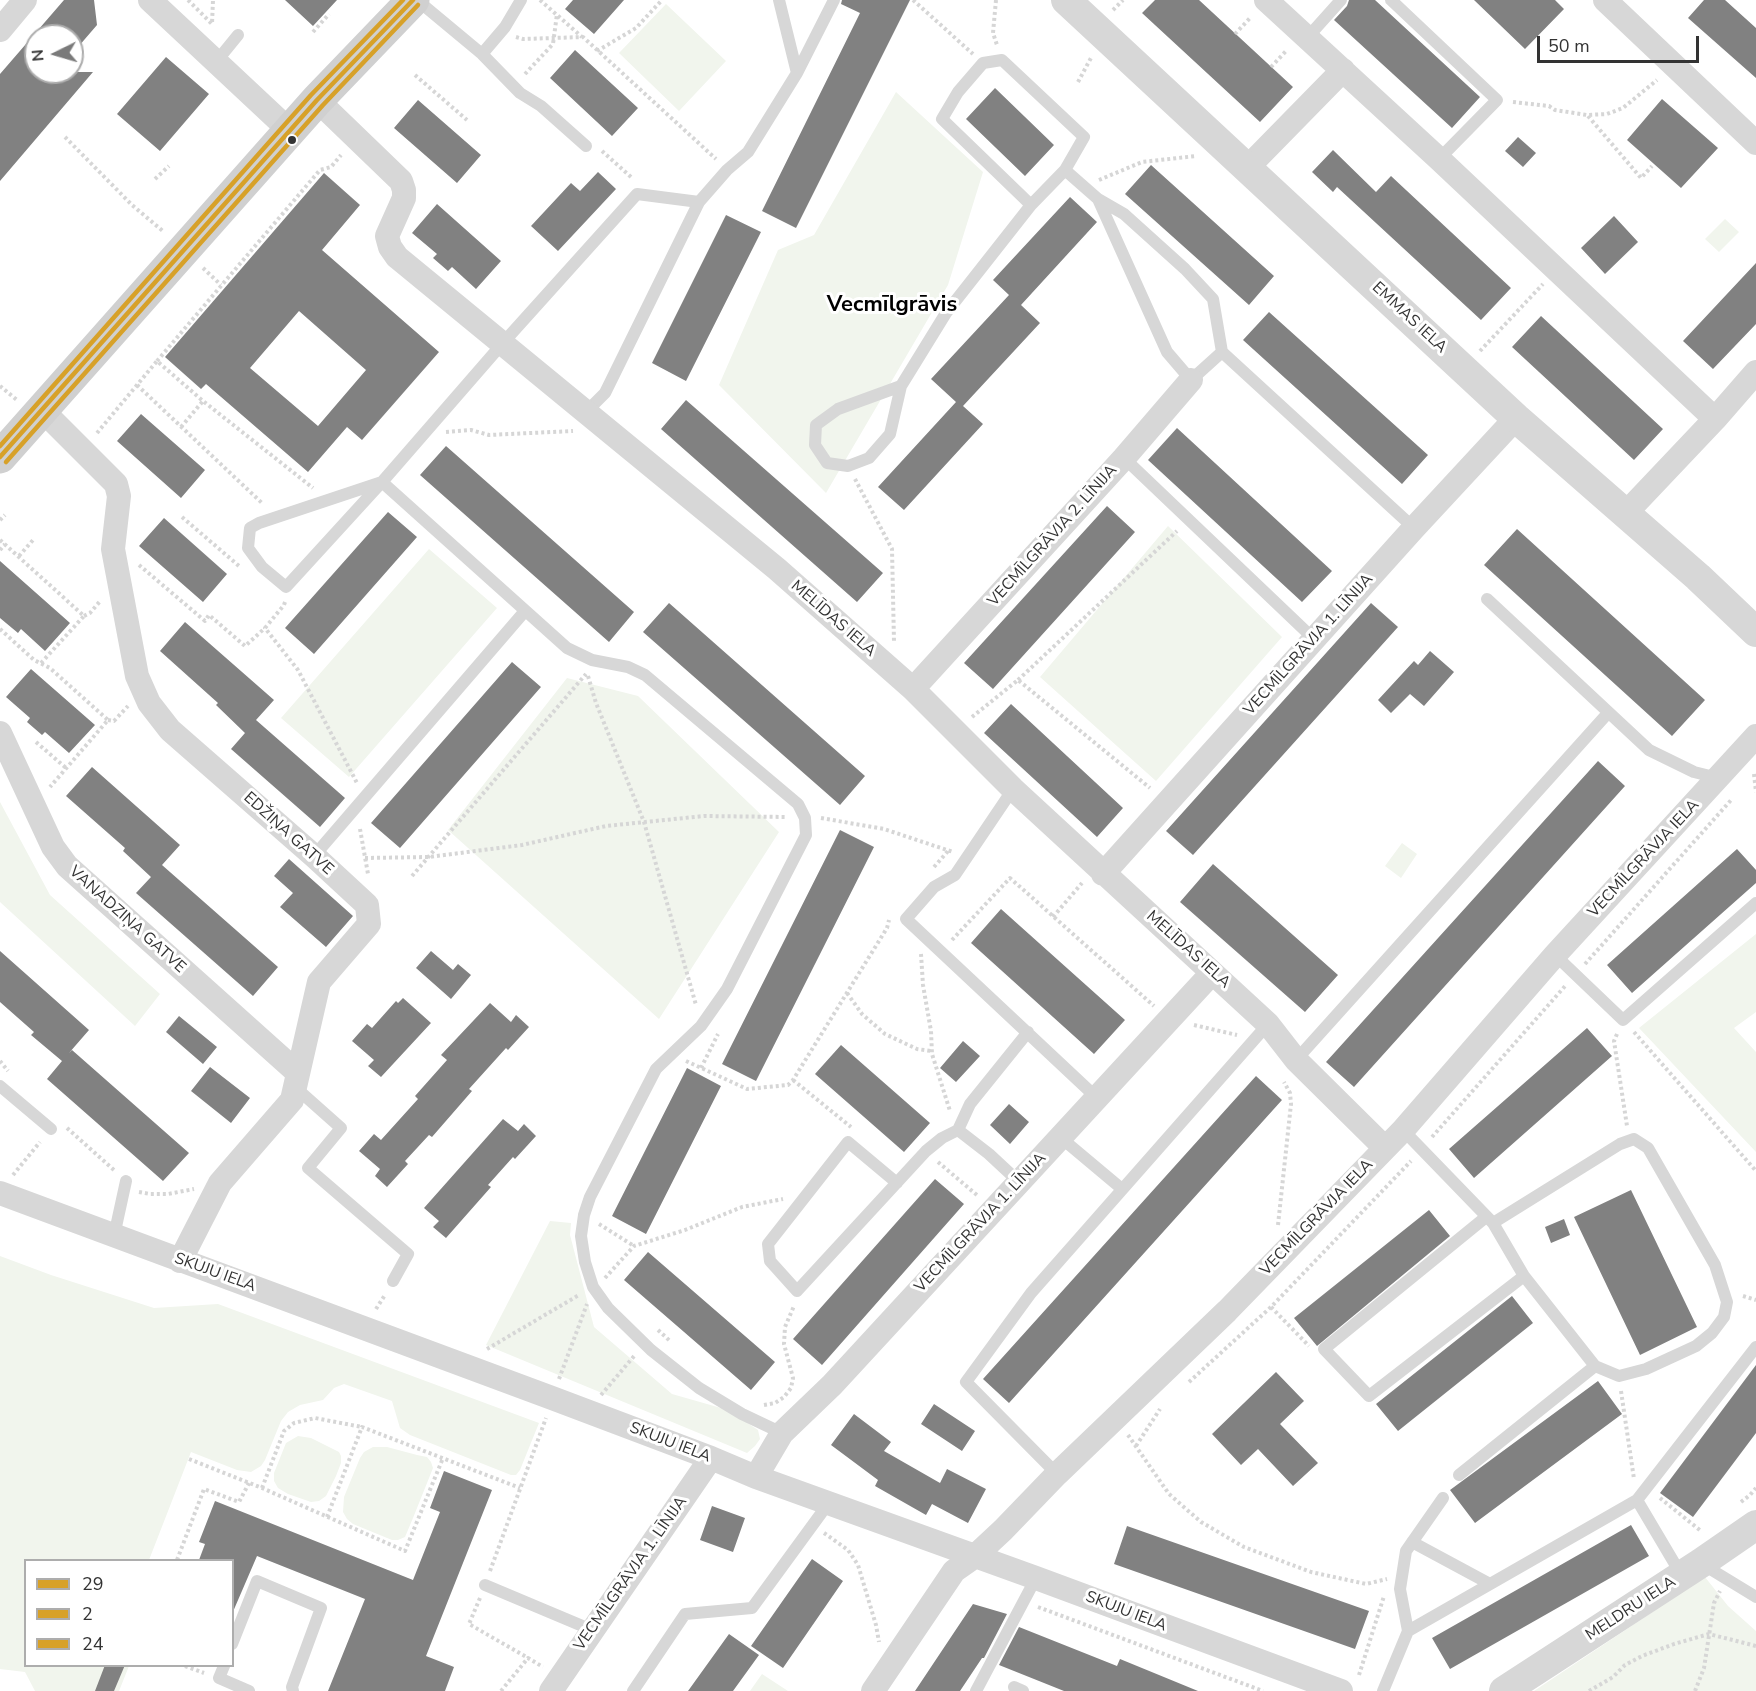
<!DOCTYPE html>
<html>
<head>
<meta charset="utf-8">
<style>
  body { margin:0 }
  #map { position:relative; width:1756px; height:1691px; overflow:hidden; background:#fff; font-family:"Nunito Sans",sans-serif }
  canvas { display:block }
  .legend { position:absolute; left:24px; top:1559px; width:210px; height:108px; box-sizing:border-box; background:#fff; border:2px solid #adadad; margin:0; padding:8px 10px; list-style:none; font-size:18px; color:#333 }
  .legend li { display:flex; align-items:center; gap:12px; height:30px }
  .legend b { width:30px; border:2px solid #adadad }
  .north { position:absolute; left:24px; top:24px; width:60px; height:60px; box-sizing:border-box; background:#fff; border:2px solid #adadad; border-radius:50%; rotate:265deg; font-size:16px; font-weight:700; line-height:24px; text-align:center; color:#333 }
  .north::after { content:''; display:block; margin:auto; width:21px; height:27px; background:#7a7a7a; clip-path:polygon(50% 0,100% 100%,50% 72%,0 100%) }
  .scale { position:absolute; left:1537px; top:36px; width:162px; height:27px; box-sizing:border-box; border:3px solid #333; border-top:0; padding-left:8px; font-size:18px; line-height:21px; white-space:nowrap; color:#333; -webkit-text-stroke:4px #fff; paint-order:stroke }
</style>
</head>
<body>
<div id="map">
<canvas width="1756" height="1691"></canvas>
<ul class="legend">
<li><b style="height:8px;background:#d7a129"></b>29</li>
<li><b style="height:8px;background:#d7a129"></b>2</li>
<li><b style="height:8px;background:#d7a129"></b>24</li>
</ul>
<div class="north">N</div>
<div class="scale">50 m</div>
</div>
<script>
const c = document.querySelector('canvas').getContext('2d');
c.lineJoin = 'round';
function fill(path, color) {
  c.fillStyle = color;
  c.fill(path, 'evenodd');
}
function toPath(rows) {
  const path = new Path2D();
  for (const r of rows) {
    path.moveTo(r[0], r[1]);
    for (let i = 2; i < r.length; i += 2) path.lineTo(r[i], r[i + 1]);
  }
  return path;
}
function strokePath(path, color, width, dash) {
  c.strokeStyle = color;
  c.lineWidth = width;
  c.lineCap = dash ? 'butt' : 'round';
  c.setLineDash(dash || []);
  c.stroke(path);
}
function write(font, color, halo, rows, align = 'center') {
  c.font = font + ' "Nunito Sans",sans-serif';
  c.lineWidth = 6;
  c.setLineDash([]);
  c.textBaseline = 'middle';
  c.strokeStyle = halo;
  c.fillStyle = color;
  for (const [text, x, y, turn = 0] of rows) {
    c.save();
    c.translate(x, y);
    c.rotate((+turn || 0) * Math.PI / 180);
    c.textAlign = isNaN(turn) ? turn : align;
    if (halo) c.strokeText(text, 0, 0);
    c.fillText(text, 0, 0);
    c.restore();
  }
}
const green = toPath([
  [666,4,726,61,679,111,619,53],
  [896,92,983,172,948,285,826,493,719,385,778,250,814,235],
  [1725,219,1739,232,1719,252,1705,239],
  [1168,526,1282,637,1156,781,1040,677],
  [429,549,497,608,349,777,281,718],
  [567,678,638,696,779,832,659,1019,448,830],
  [0,802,50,895,160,994,135,1026,0,902],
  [1402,843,1417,854,1401,878,1385,866],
  [1756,934,1756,1012,1734,1028,1756,1052,1756,1152,1639,1028],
  [550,1221,571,1223,570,1235,594,1327,672,1394,728,1410,758,1430,760,1439,755,1446,747,1453,486,1345],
  [0,1256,51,1275,154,1308,218,1304,539,1423,520,1470,516,1475,511,1475,410,1435,400,1428,392,1401,344,1384,334,1388,323,1400,300,1405,288,1412,281,1421,265,1460,261,1466,251,1472,237,1470,191,1452,149,1560,26,1560,26,1666,129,1666,119,1691,35,1691,25,1672,0,1669],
  [298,1436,311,1438,339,1452,341,1456,341,1463,336,1476,326,1496,319,1501,311,1502,288,1494,278,1488,274,1481,274,1473,286,1443],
  [373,1447,387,1447,417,1455,427,1457,431,1462,433,1468,413,1518,405,1537,398,1540,392,1540,353,1524,347,1519,343,1512,344,1497,360,1458,364,1452],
  [1705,1577,1728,1606,1756,1631,1756,1691,1534,1691],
  [762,1674,788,1691,750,1691]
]);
const building = toPath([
  [64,0,94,0,97,25,72,54,72,36,36,36,36,72,93,72,0,181,0,74],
  [285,0,337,0,313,26],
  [573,0,624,0,594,34,565,9],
  [842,0,910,0,796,228,762,211,860,13,841,4],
  [1155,0,1199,0,1293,87,1260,122,1142,13],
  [1349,0,1375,0,1480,97,1452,128,1334,20,1347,6],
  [1474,0,1555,0,1564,9,1525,49],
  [1704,0,1725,0,1756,28,1756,78,1688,18],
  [575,50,638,108,612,136,550,78],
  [166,57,209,94,160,151,117,114],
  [995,88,1054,145,1025,176,966,119],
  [1662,99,1718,148,1681,188,1627,140],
  [418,100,481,155,457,183,394,128],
  [1518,137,1536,153,1523,167,1505,151],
  [1333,150,1376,192,1391,176,1511,288,1481,320,1337,187,1333,192,1312,172],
  [1151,165,1274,276,1249,305,1125,194],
  [598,172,616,189,558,251,531,226,571,183,580,191],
  [324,173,360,205,322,250,439,352,362,440,347,427,308,472,206,384,201,389,165,357],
  [299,311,366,370,318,426,250,368],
  [1070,197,1097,222,1021,305,1040,323,963,406,983,424,904,510,878,487,956,402,931,379,1009,295,993,280],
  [437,204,501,261,476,289,452,267,448,271,433,258,437,254,412,233],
  [726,215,761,232,686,381,652,363],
  [1614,216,1638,242,1605,274,1581,248],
  [1756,263,1756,324,1713,369,1683,341],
  [1269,312,1428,455,1402,484,1243,340],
  [1541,316,1663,429,1634,460,1512,347],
  [686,400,883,573,857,602,661,429],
  [141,414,205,470,181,498,117,441],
  [1177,428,1332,571,1302,602,1148,460],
  [446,446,634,612,609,642,420,475],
  [1107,506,1135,532,993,689,964,663],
  [388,512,417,537,314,654,285,628],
  [164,518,227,574,203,602,139,546],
  [1517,529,1705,700,1672,736,1484,565],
  [0,561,70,623,45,651,21,629,18,633,0,618],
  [669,603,865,776,840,805,643,632],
  [1371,603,1398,627,1193,855,1166,831],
  [185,622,274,700,256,720,345,798,320,827,231,749,245,733,216,705,218,703,160,651],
  [1430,651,1454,672,1424,706,1410,694,1391,713,1378,700,1414,661,1418,665],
  [512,662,541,687,400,848,371,823],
  [31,669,95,725,69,753,45,732,42,735,27,722,30,718,6,697],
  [1011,704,1123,808,1097,837,984,733],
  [1598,761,1625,786,1354,1087,1326,1062],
  [92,767,180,845,162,865,278,967,253,996,136,893,151,877,123,851,125,848,66,796],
  [840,830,874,847,756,1081,722,1064],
  [1737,849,1756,870,1756,883,1632,993,1607,965],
  [289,859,353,916,326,947,280,907,293,893,274,876],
  [1213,864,1338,975,1305,1012,1180,902],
  [1001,909,1125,1020,1094,1054,971,943],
  [0,951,89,1030,69,1053,72,1050,189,1153,163,1181,47,1079,62,1061,31,1035,34,1032,0,1002],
  [431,951,453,970,458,964,471,975,451,999,416,968],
  [403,998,431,1023,381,1077,368,1066,374,1060,352,1041,367,1024,372,1028,396,1001,398,1003],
  [490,1003,511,1022,516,1015,529,1027,508,1050,506,1048,469,1089,472,1091,432,1137,429,1135,405,1161,408,1164,387,1187,375,1176,380,1169,359,1151,374,1134,381,1140,418,1099,415,1096,447,1060,441,1055],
  [179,1016,217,1047,203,1064,166,1032],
  [1587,1028,1612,1056,1474,1178,1449,1149],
  [963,1041,980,1056,956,1082,940,1068],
  [841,1045,930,1123,904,1152,815,1074],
  [210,1067,250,1098,231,1123,191,1091],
  [687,1068,721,1086,646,1234,612,1216],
  [1256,1076,1282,1100,1009,1403,983,1379],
  [1009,1104,1029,1122,1010,1144,990,1125],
  [503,1119,518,1131,524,1124,536,1136,515,1159,513,1157,488,1185,491,1187,446,1238,433,1227,439,1221,424,1208],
  [935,1179,964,1204,822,1365,793,1339],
  [1631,1190,1697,1327,1640,1355,1574,1217],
  [1429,1210,1450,1236,1317,1346,1294,1318],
  [1564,1219,1570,1235,1551,1243,1545,1227],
  [648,1252,775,1362,751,1390,624,1280],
  [1512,1296,1533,1323,1398,1431,1376,1404],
  [1756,1365,1756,1433,1693,1517,1660,1493],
  [1276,1372,1304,1401,1280,1424,1318,1463,1293,1486,1258,1449,1241,1465,1212,1434],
  [1598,1381,1622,1414,1475,1523,1450,1490],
  [934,1404,975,1431,962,1451,921,1424],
  [854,1414,891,1442,884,1451,940,1483,947,1469,986,1489,968,1523,932,1504,926,1515,875,1486,878,1480,831,1445],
  [444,1471,492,1490,426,1656,454,1667,445,1691,328,1691,365,1599,257,1556,232,1614,232,1560,199,1560,205,1544,199,1542,215,1501,413,1580,440,1512,430,1508],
  [712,1506,745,1518,733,1552,700,1540],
  [1631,1525,1649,1556,1450,1669,1432,1638],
  [1127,1526,1369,1611,1355,1649,1114,1564],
  [812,1559,843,1581,783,1668,751,1646],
  [973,1604,1007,1614,984,1658,982,1658,960,1691,915,1691],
  [1019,1627,1117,1666,1120,1659,1198,1691,1064,1691,999,1665],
  [729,1634,759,1655,733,1691,688,1691],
  [105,1665,125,1665,114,1691,95,1691]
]);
const path = toPath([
  [188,0,212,24,213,0],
  [540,0,582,37],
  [913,0,973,54],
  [996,0,993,33,997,45],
  [1113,10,1123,0],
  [313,32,329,14],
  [1235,34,1251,17],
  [516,37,523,39,583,37,716,159],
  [597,51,636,28,662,0],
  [1271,67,1287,50],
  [525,74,553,44,557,14],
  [415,75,467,120],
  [1078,82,1092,56],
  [1513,102,1549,106,1555,110,1587,115,1607,114,1623,108,1657,80],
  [1588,116,1641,178,1652,166],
  [65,137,132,205,164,232],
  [602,151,632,178],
  [155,179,169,166],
  [1099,180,1142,162,1196,156],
  [203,268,221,285],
  [1480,351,1543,284],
  [157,361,320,170,331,167,341,155],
  [137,385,263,504],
  [0,386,17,400],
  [181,427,203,401],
  [446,432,471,430,489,435,573,431],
  [97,433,157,361,203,401,313,488],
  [855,479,892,549,894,642],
  [182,517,239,566],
  [0,520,5,515],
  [0,540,84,616,41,663],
  [0,550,5,544],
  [19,556,33,540],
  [139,565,205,621,209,615,245,646,265,628],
  [285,602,284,605,265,628,298,670,357,783],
  [84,616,90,613,101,600],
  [0,629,34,660,50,668,108,720,50,787],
  [588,676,596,703,644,822,696,1005],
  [1018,680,1177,531],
  [972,717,1018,680,1150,788],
  [108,720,114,721,128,706],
  [36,742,66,768],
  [1754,774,1756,792],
  [821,818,884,829,953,852],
  [360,829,368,874],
  [365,858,429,857,522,845,606,826,704,816,787,817],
  [934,867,949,850],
  [412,876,586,674],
  [1053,917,1082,883],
  [952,940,1010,878,1154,1006],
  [921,954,923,985,931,1031,932,1054,950,1111],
  [1585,964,1732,799],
  [847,993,862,1014,885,1034,917,1049,931,1051],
  [1194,1025,1237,1035],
  [1634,1032,1756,1171],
  [1617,1034,1614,1041,1627,1126],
  [0,1061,8,1071],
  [686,1061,747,1089,788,1085,793,1080,887,928,889,920],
  [701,1068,718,1034],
  [793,1080,851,1127],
  [67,1128,115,1171],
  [1432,1137,1566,985],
  [938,1162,978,1196],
  [13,1175,40,1142],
  [139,1192,150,1194,168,1194,194,1189],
  [599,1224,634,1246],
  [1278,1225,1291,1104,1290,1093,1284,1082],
  [605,1278,634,1246,685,1230,742,1207,783,1199],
  [1743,1296,1756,1300],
  [1271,1307,1309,1346],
  [376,1309,385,1295],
  [658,1330,670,1341],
  [487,1349,579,1295],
  [559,1379,587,1304],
  [1189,1382,1271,1307,1411,1161],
  [1621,1391,1634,1479],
  [601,1395,635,1355],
  [764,1405,775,1403,784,1397,791,1388,793,1378,784,1344,785,1327,794,1306],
  [1128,1435,1169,1494,1201,1522,1244,1547,1311,1572,1366,1584,1387,1579],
  [1136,1446,1160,1409],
  [189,1459,262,1488,405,1551,443,1458],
  [262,1488,284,1431,294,1423,315,1418,362,1427],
  [1660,1498,1701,1531],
  [1741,1502,1750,1495,1756,1488],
  [327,1517,362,1427,520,1488],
  [824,1533,848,1550,858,1565,876,1625,879,1642],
  [177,1560,204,1489,239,1502,249,1483],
  [490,1571,546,1418],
  [480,1598,469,1624,528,1658],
  [1038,1607,1263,1691],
  [185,1666,204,1673],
  [1359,1675,1384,1596],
  [501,1691,528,1658,543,1667],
  [1589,1691,1613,1677,1625,1665,1642,1656,1674,1644,1709,1634,1756,1646],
  [1695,1691,1704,1668,1714,1603,1720,1591]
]);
const service = toPath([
  [417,0,482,54,520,93,541,106,586,146],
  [779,0,797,73],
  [1391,0,1497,100,1439,159],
  [1307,38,1341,0],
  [482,54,505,27,521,0],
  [216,62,238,35],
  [1098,199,1167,352,1191,380,1222,352],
  [1031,205,942,119,958,92,983,63,1002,60,1084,137,1065,170,1098,199,1124,214,1185,269,1213,299,1222,352,1414,528],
  [901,386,890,434,869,458,848,466,827,463,815,445,816,425,838,409,901,386,946,313,1031,205,1065,170],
  [586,412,605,393,699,202],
  [1124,458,1315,640],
  [382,482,567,648,592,660,628,667,645,675,798,804,805,818,806,835,727,989,701,1026,656,1069,590,1197,584,1215,581,1236,585,1262,593,1287,608,1308,651,1350,699,1388,742,1414,782,1433],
  [382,482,259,523,250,528,248,548,262,567,286,587,382,482,502,344,637,194,699,202,727,170,748,152,797,73,834,0],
  [1487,599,1649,750,1694,772,1718,778],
  [1013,789,955,875,934,887,906,919,1097,1098],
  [314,856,525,611],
  [1555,955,1623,1020,1756,903],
  [1296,1060,1608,713],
  [0,1086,51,1129],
  [296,1088,341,1128,308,1168,408,1254,393,1281],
  [958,1130,970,1104,1028,1032],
  [1403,1130,1493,1223,1620,1144,1634,1139,1648,1148,1715,1265,1727,1302,1724,1317,1712,1333,1696,1346,1646,1369,1619,1376,1595,1366,1524,1276,1493,1223],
  [1060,1137,1122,1189],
  [897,1183,848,1142,768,1244,770,1261,797,1291,926,1151,942,1138,958,1130,989,1154,1018,1181],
  [1486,1217,1324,1349,1369,1396,1524,1276],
  [114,1236,126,1181],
  [1057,1474,966,1382,1031,1293,1268,1024],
  [1459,1475,1595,1366],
  [1637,1500,1682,1576],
  [1412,1542,1490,1584],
  [1702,1564,1756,1597],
  [485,1585,592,1630],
  [1408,1631,1637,1500,1756,1347],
  [232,1644,257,1581,321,1608,292,1687,293,1691],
  [224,1666,219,1678,249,1691],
  [1014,1687,1023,1691],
  [633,1691,685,1614,752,1608,828,1504],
  [976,1691,1036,1578],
  [1383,1691,1408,1631,1400,1589,1406,1551,1443,1498]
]);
const minor = toPath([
  [150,0,290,131],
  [1266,0,1439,159,1715,419],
  [1605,0,1756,143],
  [0,30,25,0],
  [317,100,401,181,404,190,404,198,387,236,390,247,397,257,777,569,913,689,1013,789,1268,1024,1296,1060,1385,1148],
  [1247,168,1343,70],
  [42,410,116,484,119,496,113,549,137,676,149,703,170,730,314,856,367,905,369,924,319,982,292,1100,220,1183,180,1261],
  [1625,514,1715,419,1756,372],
  [913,689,1124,458,1191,380],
  [0,733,53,847,67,866,298,1073],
  [1103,874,1414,528,1516,418],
  [0,1193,552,1398,711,1458,756,1477,1036,1578,1341,1691],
  [756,1477,782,1433,832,1385,1212,973],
  [551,1691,711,1458],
  [873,1691,954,1571,974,1557,1003,1530,1057,1474,1227,1311,1403,1130,1555,955,1756,736]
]);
const tertiary = toPath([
  [1066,0,1516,418,1698,577,1756,632],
  [1504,1691,1701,1563,1756,1525]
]);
const secondary = toPath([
  [0,457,317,100,413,0]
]);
const bus1 = toPath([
  [0,457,317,100,413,0]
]);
const bus2 = toPath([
  [6,462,323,105,418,5]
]);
const bus3 = toPath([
  [0,446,311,95,403,0]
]);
const markers = [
  [292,140,5,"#333"]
];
const streetNames = [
  ["EMMAS IELA",1409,318,43],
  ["VECMĪLGRĀVJA 2. LĪNIJA",1053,536,-48],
  ["MELĪDAS IELA",833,619,41],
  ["VECMĪLGRĀVJA 1. LĪNIJA",1309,645,-48],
  ["EDŽIŅA GATVE",288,834,42],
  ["VECMĪLGRĀVJA IELA",1644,859,-47],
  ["VANADZIŅA GATVE",127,920,42],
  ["MELĪDAS IELA",1188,950,42],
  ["VECMĪLGRĀVJA IELA",1317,1218,-46],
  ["VECMĪLGRĀVJA 1. LĪNIJA",981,1223,-47],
  ["SKUJU IELA",215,1273,20],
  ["SKUJU IELA",670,1443,21],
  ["VECMĪLGRĀVJA 1. LĪNIJA",631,1574,-55],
  ["MELDRU IELA",1631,1609,-33],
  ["SKUJU IELA",1126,1612,21]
];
const districtNames = [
  ["Vecmīlgrāvis",892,306]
];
fill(green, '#f1f5ed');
fill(building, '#818181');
strokePath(path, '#d6d6d6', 4, [3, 3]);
strokePath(service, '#d7d7d7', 12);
strokePath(minor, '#d7d7d7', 24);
strokePath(tertiary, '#d7d7d7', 30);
strokePath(secondary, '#d0d0d0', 33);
strokePath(bus1, '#d7a129', 4.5);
strokePath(bus2, '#d7a129', 4.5);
strokePath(bus3, '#d7a129', 4.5);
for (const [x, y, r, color] of markers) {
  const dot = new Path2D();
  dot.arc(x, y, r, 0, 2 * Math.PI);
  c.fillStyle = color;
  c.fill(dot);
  strokePath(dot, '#fff', 2);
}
write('16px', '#333', '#fff', streetNames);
write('bold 22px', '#000', '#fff', districtNames);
</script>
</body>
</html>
